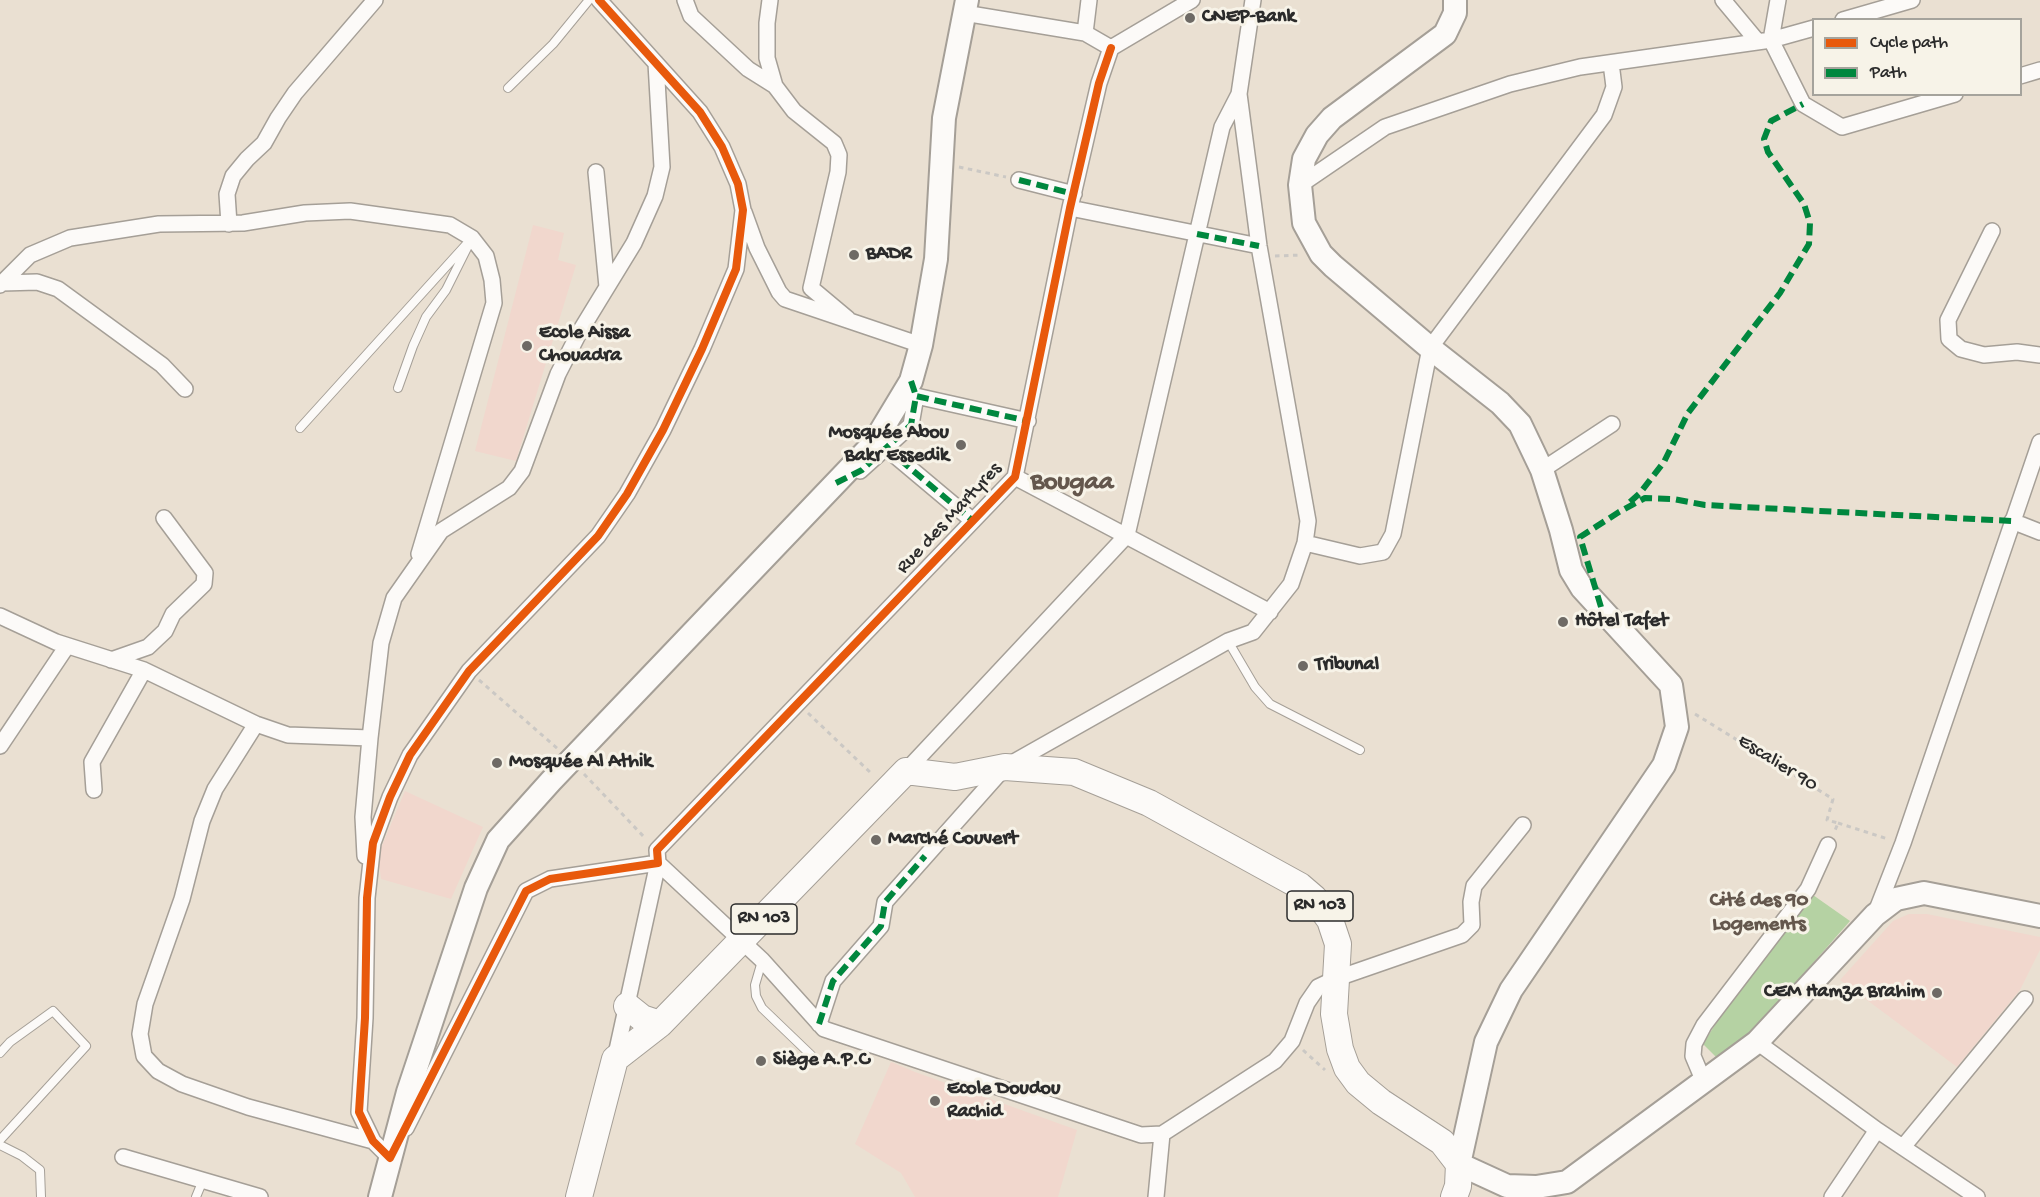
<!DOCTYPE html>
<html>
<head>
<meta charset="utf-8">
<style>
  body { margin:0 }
  #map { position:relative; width:2040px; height:1197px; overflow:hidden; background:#eae0d2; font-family:"Gochi Hand",sans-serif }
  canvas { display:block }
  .legend { position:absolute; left:1812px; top:18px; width:210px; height:78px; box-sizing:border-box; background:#f7f3e8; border:2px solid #a5a39c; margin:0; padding:8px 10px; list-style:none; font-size:18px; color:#2b2b2b }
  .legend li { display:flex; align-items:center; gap:12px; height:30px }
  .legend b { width:30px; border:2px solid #a5a39c }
</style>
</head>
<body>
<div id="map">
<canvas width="2040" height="1197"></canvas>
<ul class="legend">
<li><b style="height:8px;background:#e8590c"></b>Cycle path</li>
<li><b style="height:8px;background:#00873e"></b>Path</li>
</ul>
</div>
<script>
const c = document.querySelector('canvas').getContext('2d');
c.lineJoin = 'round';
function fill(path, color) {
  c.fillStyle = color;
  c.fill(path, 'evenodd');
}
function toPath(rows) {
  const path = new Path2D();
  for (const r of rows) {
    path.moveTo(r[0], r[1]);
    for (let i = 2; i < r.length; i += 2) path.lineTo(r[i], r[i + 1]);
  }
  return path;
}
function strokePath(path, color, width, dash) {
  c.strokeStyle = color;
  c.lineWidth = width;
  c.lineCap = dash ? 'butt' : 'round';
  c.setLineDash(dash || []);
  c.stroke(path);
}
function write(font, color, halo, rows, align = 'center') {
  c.font = font + ' "Gochi Hand",sans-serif';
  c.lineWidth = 6;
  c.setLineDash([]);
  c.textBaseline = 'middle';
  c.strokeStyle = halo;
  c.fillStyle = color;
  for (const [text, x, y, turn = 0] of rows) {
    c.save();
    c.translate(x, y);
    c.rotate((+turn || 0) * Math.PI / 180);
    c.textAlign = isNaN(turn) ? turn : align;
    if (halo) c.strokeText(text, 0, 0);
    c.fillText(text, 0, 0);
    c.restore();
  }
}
const built = toPath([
  [533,225,564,233,558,260,576,265,516,461,475,451],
  [405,791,483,827,451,899,381,879,378,855],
  [1909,914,1927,914,2040,937,2040,950,2020,990,1957,1067,1840,980,1893,921],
  [891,1062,915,1072,1077,1130,1058,1197,915,1197,901,1173,855,1144]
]);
const green = toPath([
  [1813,895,1850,921,1749,1036,1718,1059,1703,1044,1718,1020]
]);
const path = toPath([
  [959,167,1006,177],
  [1275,256,1301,255],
  [479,680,558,749],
  [808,713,873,775],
  [1695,714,1833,799,1827,820,1838,823,1834,833],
  [584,774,646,839],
  [1838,823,1888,839],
  [1303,1050,1325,1070]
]);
const lane = toPath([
  [508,88,553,44,589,0],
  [300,428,472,238,446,290,426,317,413,346,398,388],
  [1228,641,1255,687,1270,704,1360,750],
  [762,961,755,985,756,996,762,1008,811,1055],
  [0,1053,10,1042,53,1011,86,1046,0,1140],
  [0,1145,22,1156,40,1170,41,1197],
  [196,1197,203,1180]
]);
const street = toPath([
  [685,0,691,16,748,69,775,86],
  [770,0,767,23,767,58,775,86,794,111,834,143,839,155,838,172,811,288,848,319],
  [1089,0,1085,33,1111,48],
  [1723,0,1758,42],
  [1778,0,1771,40,1803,104,1842,127,1955,94],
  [964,13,1085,33],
  [1843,20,1912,0],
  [1111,48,1192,0],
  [2020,76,2040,70],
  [596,172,607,287],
  [1019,180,1074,194],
  [1300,185,1385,127,1510,84,1580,67,1771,40,1814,28],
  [1070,208,1259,246],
  [744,212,757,248,779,292,785,299,921,345],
  [229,224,227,194,233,176,247,159,264,143,278,118,295,93,375,0],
  [1992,231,1948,320,1949,339,1961,349,1984,355,2017,352,2040,355],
  [2,283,37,282,58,289,162,365,185,389],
  [0,285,30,255,70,238,159,224,243,223,305,213,350,211,450,225,472,238,486,256,492,280,494,303,419,554],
  [886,448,973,521],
  [1542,470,1612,424],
  [860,471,911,425,916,396,1028,421],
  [1015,477,1270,612],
  [2012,521,2040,532],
  [1305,543,1360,556,1383,552,1393,534,1430,348,1604,115,1614,87,1611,63],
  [0,616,56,642,144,670,256,724,288,735,370,738],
  [111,660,148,647,165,631,173,614,204,584,205,573,164,518],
  [256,724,215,789,202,821,182,899,145,1004,140,1034,144,1056,158,1071,182,1084,248,1107,373,1141],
  [0,746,67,646],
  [906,771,1127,535,1222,127,1239,94,1253,0],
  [94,790,92,762,144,670],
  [365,856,363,817,370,738,381,643,394,598,441,531,509,488,522,471,558,374,579,333,634,243,655,196,662,167,656,63],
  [658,863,762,960,824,1029,1141,1135,1162,1134,1275,1061,1292,1041,1307,1003,1318,987,1335,979,1462,935,1472,925,1471,902,1474,886,1523,825],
  [1876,912,1903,843,2040,442],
  [819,1024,833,981,881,926,885,902,1005,767,1228,641,1253,632,1291,584,1305,543,1308,521,1259,246,1239,94],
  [1757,1042,1877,1130,1977,1197],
  [615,1059,658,863],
  [1704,1082,1693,1056,1694,1044,1704,1025,1808,889,1828,845],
  [406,1128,526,891,550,879,658,863,657,850,1015,477,1070,208,1099,83,1111,48],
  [1903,1147,2025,999],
  [394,1152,390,1158,373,1141,359,1112,365,1018,367,898,373,843,390,797,410,755,469,671,598,536,627,494,663,430,702,349,736,269,743,210,738,184,722,147,700,112,599,0],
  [123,1157,260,1197],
  [1156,1197,1162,1134],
  [1832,1197,1877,1130]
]);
const secondary = toPath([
  [1455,0,1455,13,1445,34,1332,118,1317,135,1304,159,1300,185,1304,223,1321,254,1333,266,1430,348,1500,403,1520,424,1542,470,1561,530,1571,570,1582,588,1671,685,1677,727,1664,765,1511,990,1486,1042,1459,1164,1507,1186,1536,1187,1567,1182,1757,1042,1875,915,1896,899,1924,893,2040,916],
  [380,1197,408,1092,476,888,498,840,551,781,873,444,911,381,921,345,936,259,944,118,967,0]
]);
const primary = toPath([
  [627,1006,642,1018,660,1024],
  [579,1197,615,1059,660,1024,906,771,955,777,1005,767,1074,772,1149,803,1300,886,1314,898,1330,920,1338,944,1334,1014,1340,1049,1347,1068,1358,1083,1381,1102,1442,1142,1459,1164,1458,1186,1454,1197]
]);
const quiet = toPath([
  [1019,180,1074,194],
  [1197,234,1259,246],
  [911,381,916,396],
  [886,448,973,521],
  [836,483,862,470,911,425,916,396,1028,421],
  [1630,502,1640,493,1664,462,1688,413,1780,293,1809,244,1810,223,1804,204,1768,152,1764,139,1771,121,1803,104],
  [1601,607,1580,537,1619,512,1645,498,1673,499,1705,505,2012,521],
  [819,1024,833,981,881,926,885,902,925,856]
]);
const cycleway = toPath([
  [599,0,700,112,722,147,738,184,743,210,736,269,702,349,663,430,627,494,598,536,469,671,410,755,390,797,373,843,367,898,365,1018,359,1112,373,1141,390,1158,526,891,550,879,658,863,657,850,1015,477,1070,208,1099,83,1111,48]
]);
const markers = [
  [1190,18,6,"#6e6a65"],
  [854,255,6,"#6e6a65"],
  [527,346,6,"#6e6a65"],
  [961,445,6,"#6e6a65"],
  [1563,622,6,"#6e6a65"],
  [1303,666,6,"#6e6a65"],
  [497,763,6,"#6e6a65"],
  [876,840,6,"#6e6a65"],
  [1937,993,6,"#6e6a65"],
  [761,1061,6,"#6e6a65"],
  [935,1101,6,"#6e6a65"]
];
const shields = [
  [1320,906,66],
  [764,919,66]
];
const shieldNames = [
  ["RN 103",1320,906],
  ["RN 103",764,919]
];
const poiNames = [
  ["CNEP-Bank",1202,18],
  ["BADR",866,255],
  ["Ecole Aissa",539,334],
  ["Chouadra",539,357],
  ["Mosquée Abou",949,434,"right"],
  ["Bakr Essedik",949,457,"right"],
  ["Hôtel Tafet",1575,622],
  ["Tribunal",1315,666],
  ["Mosquée Al Athik",509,763],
  ["Marché Couvert",888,840],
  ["CEM Hamza Brahim",1925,993,"right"],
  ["Siège A.P.C",773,1061],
  ["Ecole Doudou",947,1090],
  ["Rachid",947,1113]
];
const streetNames = [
  ["Rue des Martyres",950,519,-47],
  ["Escalier 90",1777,764,32]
];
const neighbourhoodNames = [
  ["Cité des 90",1759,902],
  ["Logements",1759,926]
];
const districtNames = [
  ["Bougaa",1072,484]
];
fill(built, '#f1d7cd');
fill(green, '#b5d2a3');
strokePath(lane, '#a59f97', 10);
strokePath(street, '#a59f97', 18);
strokePath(secondary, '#a59f97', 26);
strokePath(primary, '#a59f97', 28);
strokePath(path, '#cbc8c4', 3, [4.5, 4.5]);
strokePath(lane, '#fcfaf8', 8);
strokePath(street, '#fcfaf8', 15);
strokePath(secondary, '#fcfaf8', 22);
strokePath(primary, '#fcfaf8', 26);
strokePath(quiet, '#00873e', 6, [12, 6]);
strokePath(cycleway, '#e8590c', 8);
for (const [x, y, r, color] of markers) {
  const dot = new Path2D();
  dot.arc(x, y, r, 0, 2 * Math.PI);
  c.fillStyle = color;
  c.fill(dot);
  strokePath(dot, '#f7f3e8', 2);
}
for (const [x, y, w] of shields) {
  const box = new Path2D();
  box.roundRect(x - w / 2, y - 15, w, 30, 4.5);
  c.fillStyle = '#f7f3e8';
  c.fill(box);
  strokePath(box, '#2b2b2b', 1.5);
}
write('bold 18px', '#2b2b2b', null, shieldNames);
write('bold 20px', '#2b2b2b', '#f7f3e8', poiNames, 'left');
write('20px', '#2b2b2b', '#f7f3e8', streetNames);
write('bold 21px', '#64574d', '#f7f3e8', neighbourhoodNames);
write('bold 26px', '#64574d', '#f7f3e8', districtNames);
</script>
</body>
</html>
